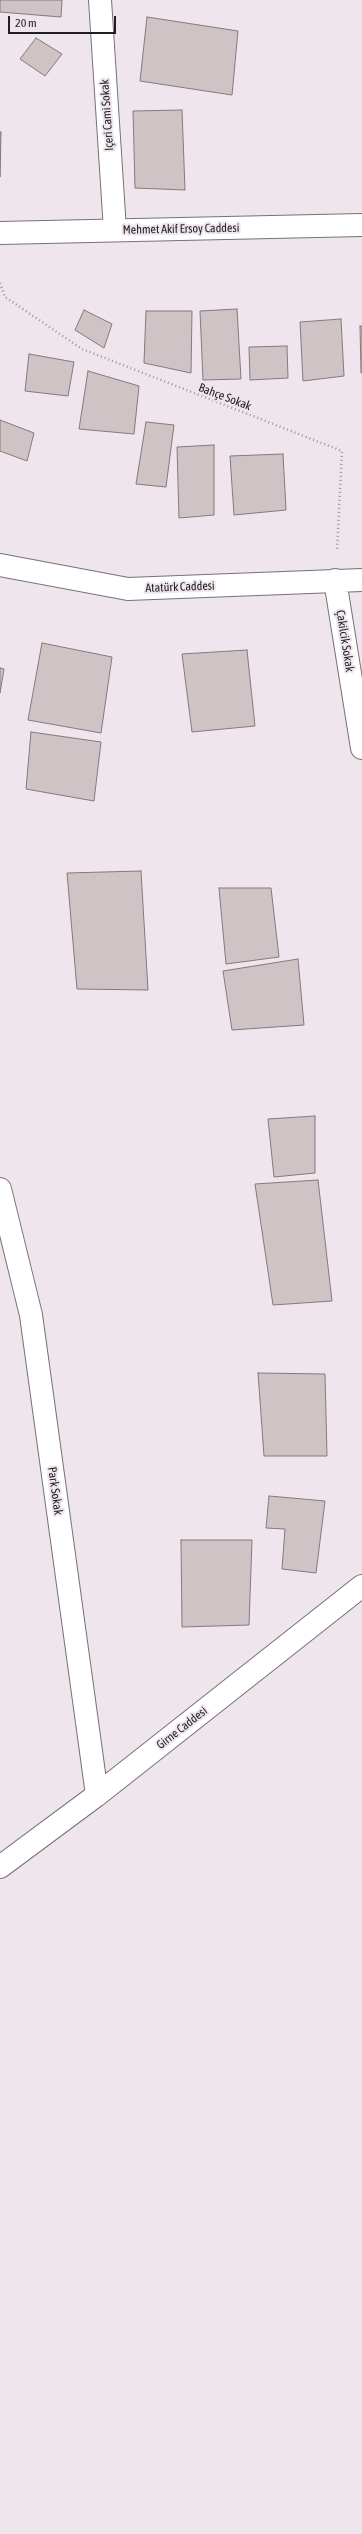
<!DOCTYPE html>
<html>
<head>
<meta charset="utf-8">
<style>
  body { margin:0 }
  #map { position:relative; width:362px; height:2534px; overflow:hidden; background:#eee5ed; font-family:"Asap Condensed",sans-serif }
  canvas { display:block }
  .scale { position:absolute; left:8px; top:16px; width:108px; height:18px; box-sizing:border-box; border:2px solid #211e21; border-top:0; padding-left:5px; font-size:12px; line-height:14px; white-space:nowrap; color:#211e21; -webkit-text-stroke:3px #eee5ed; paint-order:stroke }
</style>
</head>
<body>
<div id="map">
<canvas width="362" height="2534"></canvas>
<div class="scale">20 m</div>
</div>
<script>
const c = document.querySelector('canvas').getContext('2d');
c.lineJoin = 'round';
function fill(path, color) {
  c.fillStyle = color;
  c.fill(path, 'evenodd');
}
function toPath(rows) {
  const path = new Path2D();
  for (const r of rows) {
    path.moveTo(r[0], r[1]);
    for (let i = 2; i < r.length; i += 2) path.lineTo(r[i], r[i + 1]);
  }
  return path;
}
function strokePath(path, color, width, dash) {
  c.strokeStyle = color;
  c.lineWidth = width;
  c.lineCap = dash ? 'butt' : 'round';
  c.setLineDash(dash || []);
  c.stroke(path);
}
function write(font, color, halo, rows, align = 'center') {
  c.font = font + ' "Asap Condensed",sans-serif';
  c.lineWidth = 4;
  c.setLineDash([]);
  c.textBaseline = 'middle';
  c.strokeStyle = halo;
  c.fillStyle = color;
  for (const [text, x, y, turn = 0] of rows) {
    c.save();
    c.translate(x, y);
    c.rotate((+turn || 0) * Math.PI / 180);
    c.textAlign = isNaN(turn) ? turn : align;
    if (halo) c.strokeText(text, 0, 0);
    c.fillText(text, 0, 0);
    c.restore();
  }
}
const building = toPath([
  [0,0,62,0,61,17,0,12,0,0],
  [147,17,238,31,232,95,140,81,147,17],
  [36,38,62,54,45,76,20,59,36,38],
  [182,110,185,190,135,188,133,111,182,110],
  [0,132,1,132,0,177,0,132],
  [237,309,241,379,203,380,200,311,237,309],
  [84,310,112,324,104,348,75,330,84,310],
  [146,311,192,311,191,373,144,363,146,311],
  [341,319,344,376,303,381,300,322,341,319],
  [360,326,362,326,362,373,361,373,360,326],
  [287,346,288,378,250,380,249,347,287,346],
  [29,354,74,362,68,396,25,391,29,354],
  [88,371,139,386,134,434,79,429,88,371],
  [0,420,34,433,27,461,0,451,0,420],
  [146,422,174,425,166,487,136,484,146,422],
  [214,445,214,515,179,518,177,447,214,445],
  [283,454,286,510,234,515,230,456,283,454],
  [42,643,112,657,101,733,28,720,42,643],
  [247,650,255,726,192,732,182,654,247,650],
  [0,668,4,669,0,693,0,668],
  [31,732,101,742,94,801,26,789,31,732],
  [141,871,148,990,77,989,67,873,141,871],
  [219,888,271,888,279,957,226,964,219,888],
  [298,959,304,1025,232,1030,223,971,298,959],
  [315,1116,315,1173,274,1177,268,1119,315,1116],
  [318,1180,332,1301,273,1305,255,1184,318,1180],
  [258,1373,325,1374,327,1456,264,1456,258,1373],
  [269,1496,325,1501,316,1573,282,1569,285,1529,266,1528,269,1496],
  [181,1540,252,1540,249,1625,182,1627,181,1540]
]);
const path = toPath([
  [0,283,5,297,82,349,342,451,337,550]
]);
const minor = toPath([
  [100,0,115,230],
  [0,233,362,225],
  [0,565,128,589,362,580],
  [335,580,362,748],
  [0,1189,31,1315,97,1795],
  [0,1867,97,1795,362,1586]
]);
const streetNames = [
  ["Içeri Cami Sokak",107,115,-94],
  ["Mehmet Akif Ersoy Caddesi",181,229,-1],
  ["Bahçe Sokak",225,397,21],
  ["Atatürk Caddesi",180,587,-2],
  ["Çakilcik Sokak",345,641,81],
  ["Park Sokak",55,1491,82],
  ["Girne Caddesi",182,1728,-38]
];
fill(building, '#cfc3c6');
strokePath(building, '#84797c', 1);
strokePath(minor, '#787178', 24);
strokePath(path, '#9d969c', 2.5, [1, 3]);
strokePath(minor, '#fff', 22);
write('12px', '#211e21', '#eee5ed', streetNames);
</script>
</body>
</html>
